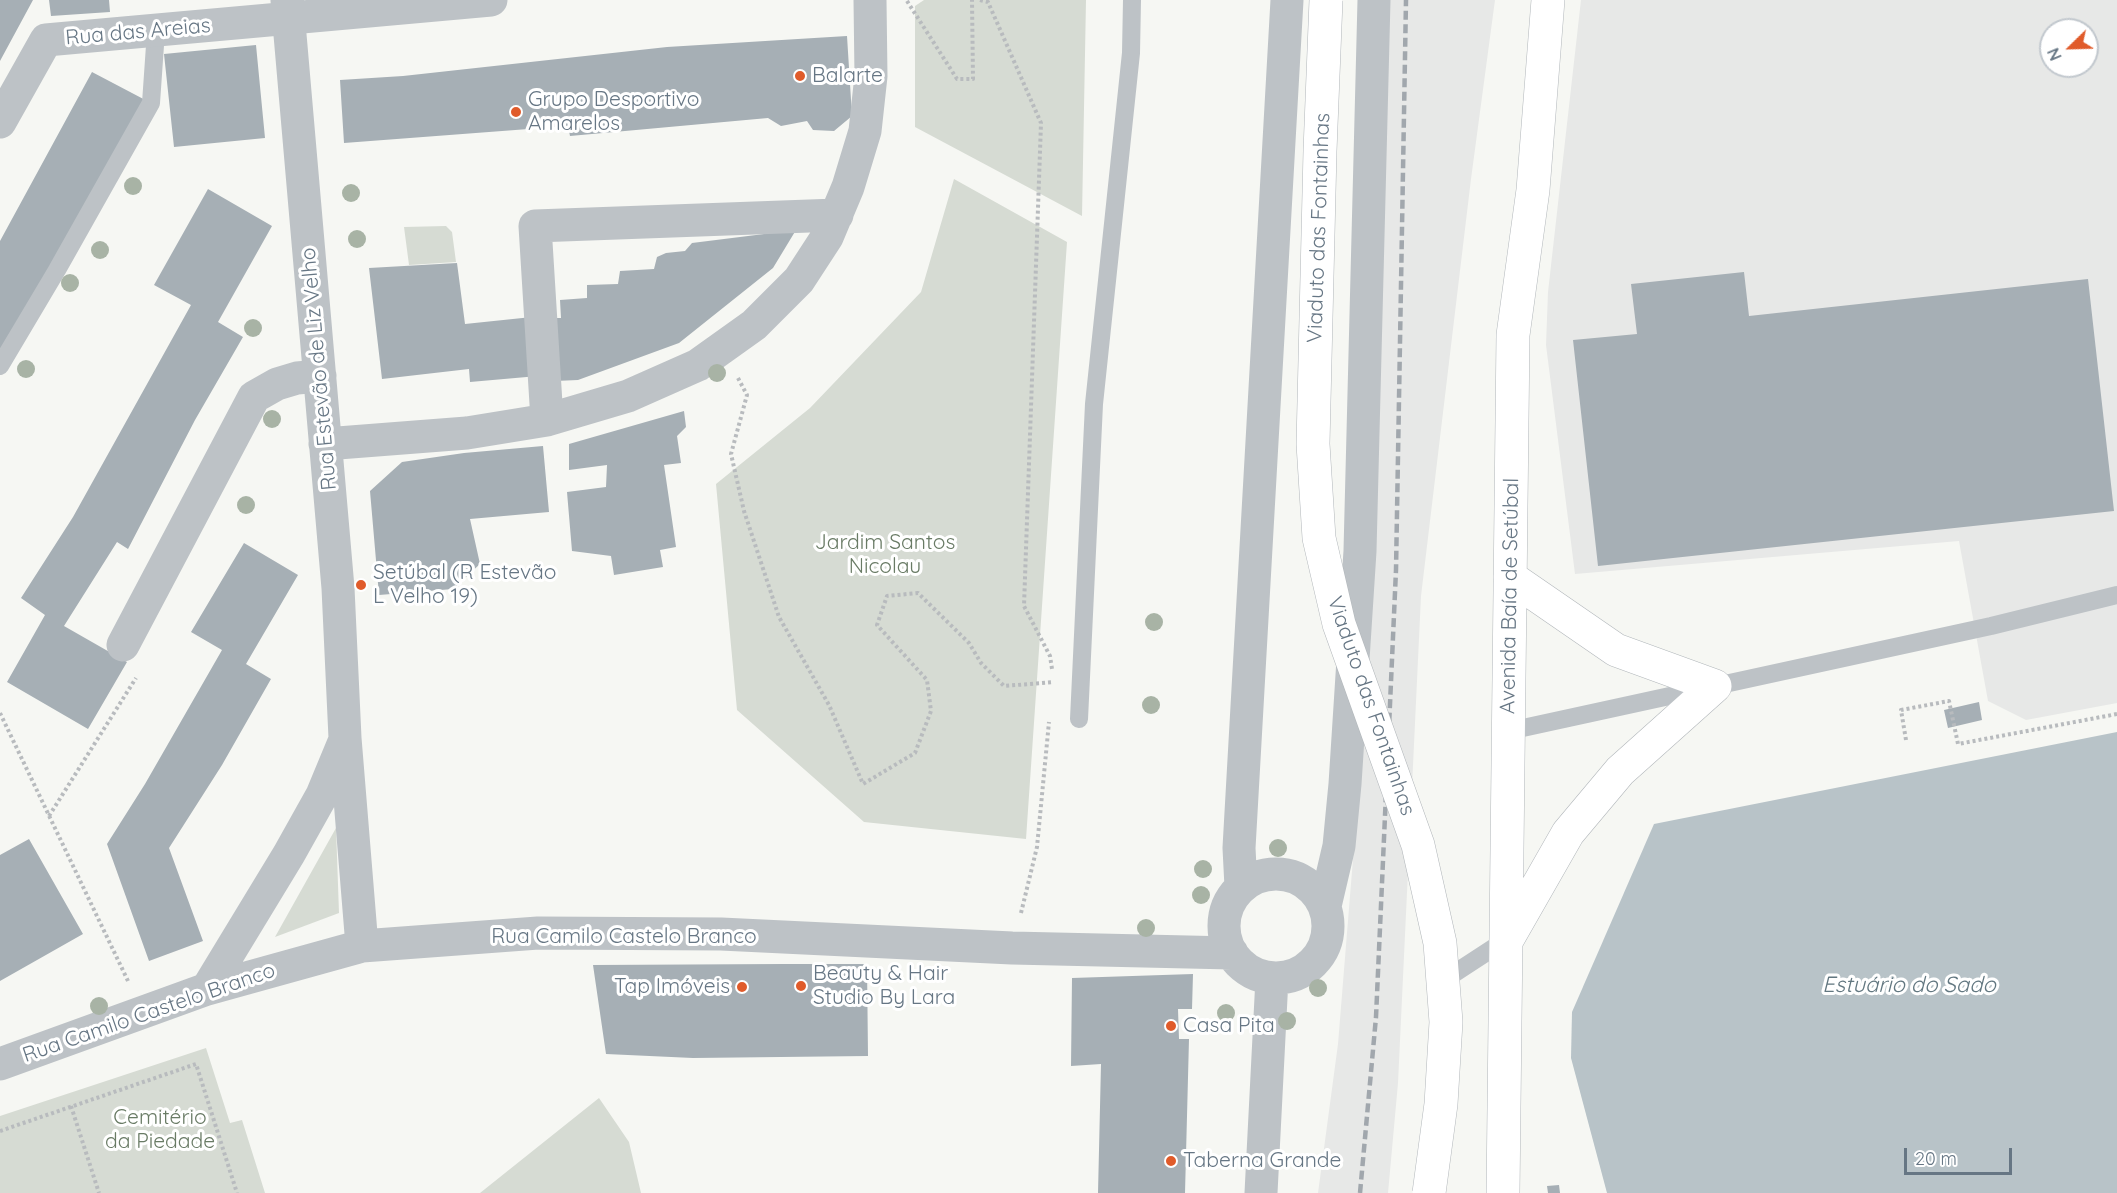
<!DOCTYPE html>
<html>
<head>
<meta charset="utf-8">
<style>
  body { margin:0 }
  #map { position:relative; width:2117px; height:1193px; overflow:hidden; background:#f6f7f3; font-family:Quicksand,sans-serif }
  canvas { display:block }
  .north { position:absolute; left:2039px; top:18px; width:60px; height:60px; box-sizing:border-box; background:#fff; border:2px solid #c2c8ce; border-radius:50%; rotate:247deg; font-size:16px; font-weight:700; line-height:24px; text-align:center; color:#667684 }
  .north::after { content:''; display:block; margin:auto; width:21px; height:27px; background:#e05b2a; clip-path:polygon(50% 0,100% 100%,50% 72%,0 100%) }
  .scale { position:absolute; left:1904px; top:1148px; width:108px; height:27px; box-sizing:border-box; border:3px solid #667684; border-top:0; padding-left:8px; font-size:18px; line-height:21px; white-space:nowrap; color:#667684; -webkit-text-stroke:4px #fff; paint-order:stroke }
</style>
</head>
<body>
<div id="map">
<canvas width="2117" height="1193"></canvas>
<div class="north">N</div>
<div class="scale">20 m</div>
</div>
<script>
const c = document.querySelector('canvas').getContext('2d');
c.lineJoin = 'round';
function fill(path, color) {
  c.fillStyle = color;
  c.fill(path, 'evenodd');
}
function toPath(rows) {
  const path = new Path2D();
  for (const r of rows) {
    if (r.length === 3) {
      path.moveTo(r[0] + r[2], r[1]);
      path.arc(r[0], r[1], r[2], 0, 2 * Math.PI);
      continue;
    }
    path.moveTo(r[0], r[1]);
    for (let i = 2; i < r.length; i += 2) path.lineTo(r[i], r[i + 1]);
  }
  return path;
}
function strokePath(path, color, width, dash) {
  c.strokeStyle = color;
  c.lineWidth = width;
  c.lineCap = dash ? 'butt' : 'round';
  c.setLineDash(dash || []);
  c.stroke(path);
}
function write(font, color, halo, rows, align = 'center') {
  c.font = font + ' Quicksand,sans-serif';
  c.lineWidth = 6;
  c.setLineDash([]);
  c.textBaseline = 'middle';
  c.strokeStyle = halo;
  c.fillStyle = color;
  for (const [text, x, y, turn = 0] of rows) {
    c.save();
    c.translate(x, y);
    c.rotate((+turn || 0) * Math.PI / 180);
    c.textAlign = isNaN(turn) ? turn : align;
    if (halo) c.strokeText(text, 0, 0);
    c.fillText(text, 0, 0);
    c.restore();
  }
}
const built = toPath([
  [1384,0,1495,0,1471,179,1421,596,1398,1083,1388,1193,1318,1193,1338,1044,1370,649],
  [1581,0,2117,0,2117,703,2026,720,1988,701,1959,541,1575,574,1546,345,1548,292],
  [2051,30,2087,30,2087,66,2051,66]
]);
const green = toPath([
  [924,0,1086,0,1082,216,915,127,915,6],
  [954,179,1067,242,1026,839,864,822,737,710,716,484,810,408,921,292],
  [446,226,452,232,456,262,409,265,404,227],
  [336,828,339,913,275,937],
  [206,1048,230,1123,242,1120,265,1193,0,1193,0,1116],
  [599,1098,629,1142,641,1193,480,1193]
]);
const water = toPath([
  [2117,732,2117,1193,1607,1193,1571,1058,1572,1012,1654,824]
]);
const building = toPath([
  [0,0,33,0,0,61],
  [49,0,109,0,110,12,51,16],
  [847,36,852,116,834,131,813,130,807,121,781,126,768,118,570,136,568,126,344,143,340,80,403,76,667,47],
  [256,45,265,138,174,147,164,54],
  [92,72,151,103,0,366,0,241],
  [208,189,272,226,218,322,243,337,195,420,128,549,117,542,64,626,127,662,88,729,7,682,45,615,21,598,73,517,191,305,154,285],
  [796,230,773,268,679,343,578,380,555,381,552,318,561,318,560,300,587,298,587,285,618,284,620,271,654,269,657,257,666,253,685,251,692,243],
  [457,263,465,324,532,317,538,376,470,382,469,369,382,379,369,268],
  [1744,272,1749,316,2088,279,2114,511,1598,566,1573,340,1637,334,1631,284],
  [684,411,686,427,677,436,681,463,664,465,676,547,660,550,663,567,614,575,611,556,572,551,567,492,606,487,607,465,569,470,569,444],
  [543,446,549,512,470,519,480,564,453,589,379,595,370,491,402,462,464,453],
  [244,543,298,575,246,664,271,679,222,765,169,848,203,941,149,961,107,844,145,784,222,650,191,632],
  [1979,702,1982,720,1948,728,1944,710],
  [29,839,83,934,0,981,0,855],
  [783,964,867,964,868,1056,693,1058,606,1054,593,965],
  [1193,974,1192,1009,1178,1009,1179,1039,1189,1039,1185,1193,1098,1193,1101,1064,1071,1066,1072,978],
  [1559,1185,1560,1193,1548,1193,1547,1186]
]);
const path = toPath([
  [980,0,988,2,1041,123,1024,606,1050,656,1052,669],
  [907,1,957,79,973,79,972,0],
  [738,378,747,395,731,454,744,511,779,617,829,705,863,784,915,753,931,711,927,680,877,625,887,596,918,593,969,643,981,663,1004,686,1054,682],
  [0,713,128,981],
  [1906,740,1901,710,1949,701,1958,744,2117,714],
  [49,816,136,678],
  [1021,913,1037,847,1049,722],
  [71,1106,99,1193],
  [0,1131,196,1064,237,1193]
]);
const lane = toPath([
  [0,366,57,270,151,103,156,31],
  [1079,719,1094,404,1131,53,1132,0],
  [1509,731,1991,626,2117,595],
  [1438,984,1507,939]
]);
const street = toPath([
  [287,0,338,588,345,738,362,946],
  [0,122,46,40,491,0],
  [547,420,535,226,837,215],
  [325,444,467,433,547,420,628,396,698,365,754,325,799,280,827,237,848,187,865,131,871,76,870,0],
  [123,645,254,397,277,384,297,378,320,376],
  [1276,926,52],
  [1241,887,1239,848,1287,0],
  [1325,906,1339,846,1345,784,1360,551,1374,0],
  [207,989,289,854,322,795,344,742],
  [0,1064,207,989,362,946,538,933,721,934,1012,948,1232,953],
  [1261,1193,1272,978]
]);
const primary = toPath([
  [1508,938,1568,833,1620,771,1715,686,1616,650,1510,577],
  [1503,1193,1513,335,1533,190,1548,0]
]);
const rail = toPath([
  [1360,1193,1376,1017,1396,570,1406,0]
]);
const primaryBridge = toPath([
  [1326,0,1320,151,1313,444,1319,538,1339,624,1418,845,1440,943,1446,1022,1441,1104,1429,1193]
]);
const trees = [
  [133,186],
  [351,193],
  [357,239],
  [100,250],
  [70,283],
  [253,328],
  [26,369],
  [717,373],
  [272,419],
  [246,505],
  [1154,622],
  [1151,705],
  [1278,848],
  [1203,869],
  [1201,895],
  [1146,928],
  [1318,988],
  [99,1006],
  [1226,1013],
  [1287,1021]
];
const markers = [
  [800,76,6,"#e05b2a"],
  [516,112,6,"#e05b2a"],
  [361,585,6,"#e05b2a"],
  [801,986,6,"#e05b2a"],
  [742,987,6,"#e05b2a"],
  [1171,1026,6,"#e05b2a"],
  [1171,1161,6,"#e05b2a"]
];
const streetNames = [
  ["Rua das Areias",138,32,-5],
  ["Viaduto das Fontainhas",1319,228,-88],
  ["Rua Estevão de Liz Velho",319,369,-95],
  ["Avenida Baía de Setúbal",1510,596,-89],
  ["Viaduto das Fontainhas",1371,706,71],
  ["Rua Camilo Castelo Branco",624,937],
  ["Rua Camilo Castelo Branco",149,1013,-19]
];
const poiNames = [
  ["Balarte",812,76],
  ["Grupo Desportivo",528,100],
  ["Amarelos",528,124],
  ["Setúbal (R Estevão",373,573],
  ["L Velho 19)",373,597],
  ["Beauty & Hair",813,974],
  ["Studio By Lara",813,998],
  ["Tap Imóveis",730,987,"right"],
  ["Casa Pita",1183,1026],
  ["Taberna Grande",1183,1161]
];
const parkNames = [
  ["Jardim Santos",885,543],
  ["Nicolau",885,567],
  ["Cemitério",160,1118],
  ["da Piedade",160,1142]
];
const waterNames = [
  ["Estuário do Sado",1909,985]
];
fill(built, '#e7e8e7');
fill(green, '#d6dbd3');
fill(water, '#b8c3c8');
fill(building, '#a6afb5');
strokePath(primary, '#b1b6ba', 34);
strokePath(path, '#b8bbbe', 4, [3, 3]);
strokePath(lane, '#bdc2c6', 18);
strokePath(street, '#bdc2c6', 33);
strokePath(primary, '#fff', 33);
strokePath(rail, '#a1a7ad', 4.5, [9, 4.5]);
strokePath(primaryBridge, '#b1b6ba', 34, []);
strokePath(primaryBridge, '#fff', 33);
c.fillStyle = '#a8b3a5';
for (const [x, y] of trees) {
  c.beginPath();
  c.arc(x, y, 9, 0, 2 * Math.PI);
  c.fill();
}
for (const [x, y, r, color] of markers) {
  const dot = new Path2D();
  dot.arc(x, y, r, 0, 2 * Math.PI);
  c.fillStyle = color;
  c.fill(dot);
  strokePath(dot, '#fff', 2);
}
write('21px', '#667684', '#fff', streetNames);
write('21px', '#667684', '#fff', poiNames, 'left');
write('21px', '#697b65', '#fff', parkNames);
write('italic 22px', '#627780', '#fff', waterNames);
</script>
</body>
</html>
